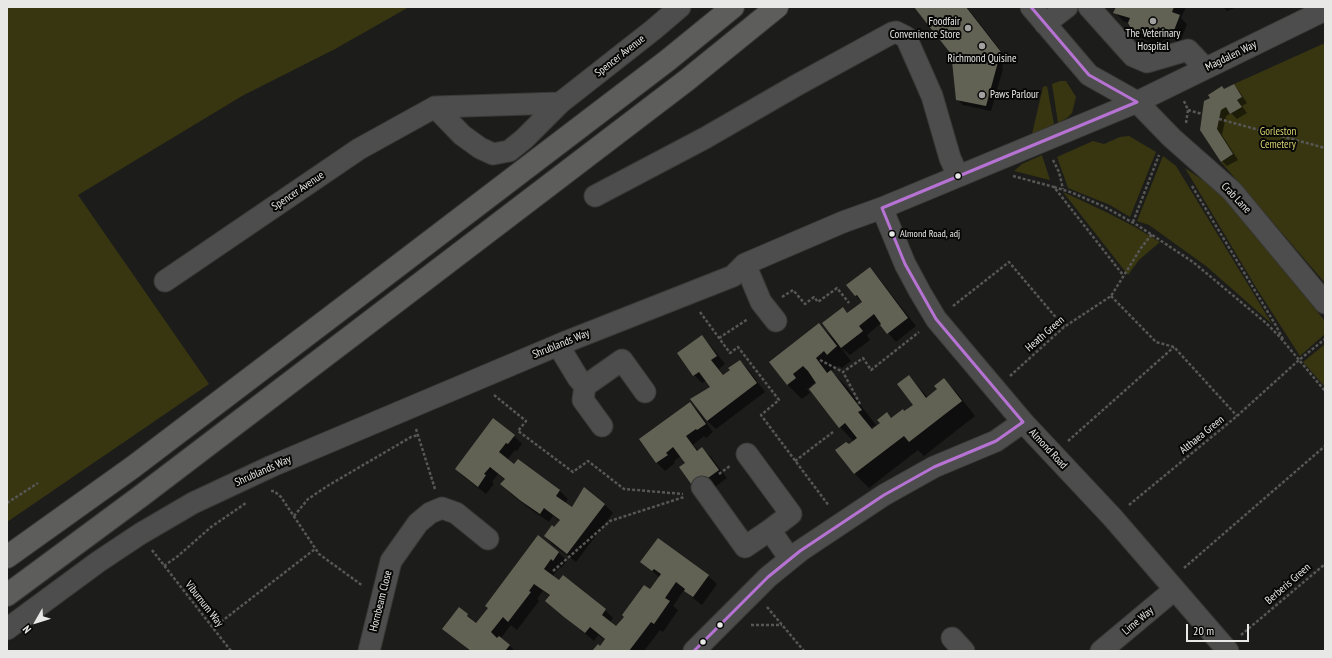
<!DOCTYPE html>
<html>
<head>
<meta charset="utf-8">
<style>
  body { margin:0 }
  #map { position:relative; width:1332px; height:658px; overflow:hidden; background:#1c1c1b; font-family:"PT Sans Narrow",sans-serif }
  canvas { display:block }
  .frame { position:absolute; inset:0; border:8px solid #e8e8e6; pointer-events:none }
  .north { position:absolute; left:16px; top:602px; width:40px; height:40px; -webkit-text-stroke:3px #070706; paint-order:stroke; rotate:231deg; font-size:11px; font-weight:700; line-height:16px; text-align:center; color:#e8e8e6 }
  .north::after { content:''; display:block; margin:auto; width:14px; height:18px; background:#e8e8e6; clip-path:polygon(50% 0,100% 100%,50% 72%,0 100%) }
  .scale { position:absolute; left:1186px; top:624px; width:63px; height:18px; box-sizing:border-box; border:2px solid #e8e8e6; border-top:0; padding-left:5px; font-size:12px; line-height:14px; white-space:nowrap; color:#e8e8e6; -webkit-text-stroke:3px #070706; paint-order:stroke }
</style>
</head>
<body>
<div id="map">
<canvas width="1332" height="658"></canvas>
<div class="frame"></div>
<div class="north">N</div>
<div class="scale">20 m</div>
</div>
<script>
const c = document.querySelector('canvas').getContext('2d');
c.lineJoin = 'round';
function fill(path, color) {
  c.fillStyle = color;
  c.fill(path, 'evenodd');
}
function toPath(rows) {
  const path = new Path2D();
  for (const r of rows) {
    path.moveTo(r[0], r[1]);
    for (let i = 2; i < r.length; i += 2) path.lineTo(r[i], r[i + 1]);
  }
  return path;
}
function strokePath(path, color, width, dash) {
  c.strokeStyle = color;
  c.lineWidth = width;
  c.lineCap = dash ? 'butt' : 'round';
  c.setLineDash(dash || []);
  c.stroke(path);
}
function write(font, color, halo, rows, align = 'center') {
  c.font = font + ' "PT Sans Narrow",sans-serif';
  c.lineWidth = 4;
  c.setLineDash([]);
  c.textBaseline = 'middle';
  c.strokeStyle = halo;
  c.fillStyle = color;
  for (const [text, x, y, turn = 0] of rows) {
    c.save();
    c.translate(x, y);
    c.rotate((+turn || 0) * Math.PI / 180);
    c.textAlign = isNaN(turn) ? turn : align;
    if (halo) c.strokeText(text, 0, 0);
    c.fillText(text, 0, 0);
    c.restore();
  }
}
const green = toPath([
  [7,7,409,7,335,49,242,96,78,195,209,384,7,522],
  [1325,43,1325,283,1221,162,1233,154,1217,129,1221,110,1226,107,1231,114,1242,107,1237,100,1242,97,1234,84],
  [1060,81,1066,81,1076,97,1072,113,1067,118,1058,123,1052,84],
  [1047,86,1054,124,1032,134,1043,87],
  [1129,136,1156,152,1130,217,1110,205,1068,188,1057,157,1093,141,1104,144,1120,137],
  [1042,155,1050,180,1014,171,1022,164],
  [1163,156,1176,166,1272,324,1206,266,1149,225,1137,221],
  [1185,168,1207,183,1224,198,1325,321,1325,334,1300,356,1257,289],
  [1063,192,1104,211,1135,227,1160,242,1139,260,1128,275],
  [1325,344,1325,387,1303,362]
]);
const shadow = toPath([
  [915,7,967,7,1008,60,1002,65,1003,69,991,111,963,105,957,99,956,60],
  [1117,7,1186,7,1181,18,1187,24,1181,40,1166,35,1165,40,1156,44,1141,38,1132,29,1129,23,1123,21,1115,12],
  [1223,7,1237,7,1227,11],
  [1234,85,1239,91,1247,103,1242,106,1247,113,1237,119,1231,113,1226,116,1222,135,1238,160,1227,166,1222,161,1211,98,1222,87,1225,90],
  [870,268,878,277,916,326,896,342,880,324,867,335,870,340,850,355,843,349,842,349,851,361,842,368,839,366,831,371,846,386,876,425,872,427,873,429,881,423,887,414,892,419,904,412,914,405,909,376,928,398,939,390,944,379,958,394,975,416,924,456,918,450,869,488,855,474,837,450,849,445,854,442,840,427,817,381,807,389,810,393,802,399,787,384,819,325,833,338,848,314,863,303,856,296],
  [701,336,710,345,725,364,719,369,724,376,740,361,748,369,765,392,716,429,707,421,712,387,707,380,702,383,694,375],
  [689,403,698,411,713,432,706,438,704,436,693,445,699,451,702,449,711,457,727,478,703,496,686,463,681,456,674,461,675,463,665,471,657,463,640,440],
  [514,436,522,444,517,451,515,450,507,460,514,465,518,460,560,491,568,499,565,503,572,508,584,489,605,505,613,513,576,562,553,545,545,536,555,528,560,521,553,516,549,522,530,509,510,493,502,484,505,480,498,474,492,482,494,484,486,494,464,477,456,469],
  [538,537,559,553,567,561,561,568,560,567,552,577,605,610,613,618,610,622,617,628,650,590,659,577,642,562,658,540,708,576,717,584,702,605,694,599,684,590,673,606,678,610,663,632,660,630,644,651,594,651,600,647,605,640,598,635,594,641,555,609,550,596,543,591,537,599,539,601,517,630,511,625,501,638,515,651,470,651,444,628,467,615,477,624,489,609]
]);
const building = toPath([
  [914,7,966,7,1001,52,995,56,998,62,986,106,956,100,952,61,955,59],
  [1116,7,1174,7,1172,12,1180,15,1173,33,1158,27,1157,32,1147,36,1132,30,1128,23,1130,18,1113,13],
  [1234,84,1242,97,1237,100,1242,107,1230,114,1226,107,1221,110,1217,129,1233,154,1221,162,1200,130,1204,101,1210,98,1208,95,1222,86,1224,89],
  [870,267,908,318,887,334,880,325,881,324,874,314,859,326,863,331,841,348,822,323,843,307,847,313,862,302,857,295,855,296,846,285],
  [819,323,837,346,827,355,824,351,816,358,827,373,831,370,862,410,858,412,872,429,880,423,877,420,887,412,891,418,903,409,904,411,913,405,897,384,909,375,926,398,937,389,934,386,944,378,962,401,909,442,904,436,854,474,835,450,846,442,849,444,857,438,845,423,839,428,809,389,816,383,808,371,803,366,793,374,796,378,787,385,769,362],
  [702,335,717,356,711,360,723,375,730,370,728,368,740,360,757,383,707,421,690,399,710,387,699,372,693,376,677,353],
  [690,402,706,424,697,430,696,429,686,436,697,451,702,447,719,470,694,488,679,467,685,463,673,447,666,453,668,455,656,463,639,439],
  [493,418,515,435,508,444,506,443,499,452,514,464,518,459,560,490,556,496,572,507,584,487,605,504,567,554,544,536,552,525,554,527,560,520,544,508,540,514,521,501,500,484,505,479,490,467,484,474,486,475,478,487,455,469],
  [538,535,559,552,553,561,551,559,544,569,559,580,563,575,606,609,602,615,616,626,624,617,622,615,644,585,650,589,661,574,654,569,652,571,640,562,658,538,709,575,693,597,684,591,685,589,676,582,665,598,670,601,654,624,651,622,629,651,592,651,598,644,600,646,605,639,590,627,585,633,564,617,545,601,550,595,534,584,529,591,531,592,508,622,503,617,491,632,497,638,499,636,510,645,505,651,471,651,442,629,459,607,468,614,467,616,476,623,488,608,485,606]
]);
const path = toPath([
  [1184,101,1188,110,1186,123],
  [1188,110,1202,114],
  [1219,119,1325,148],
  [1053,160,1059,172,1063,189],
  [1013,176,1054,187,1123,275],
  [1192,186,1275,324,1283,339],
  [1054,187,1073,193,1105,207,1137,225,1193,262,1266,323,1279,336,1325,391],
  [1133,222,1159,155],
  [1111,296,1156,342,1174,347,1237,416],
  [782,297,793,290,805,304,814,297,818,302,837,288,849,303],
  [953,306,1009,262,1064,327],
  [700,312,730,353,738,347,779,400,761,415,829,506],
  [719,338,748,319],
  [820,360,843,372],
  [1010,376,1064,327,1111,296,1141,248,1152,234],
  [494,395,526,421,518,431,573,472,588,461,624,489,683,494],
  [860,404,843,372,863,358,871,370,919,332],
  [416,429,435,489],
  [1068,441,1174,347],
  [795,461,833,432],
  [719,474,730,466],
  [271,491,274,491,281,497,319,554,363,586],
  [7,503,38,483],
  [1129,505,1237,416,1299,360,1325,339],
  [294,516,308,499,329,485,411,437,418,435],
  [152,550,231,651],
  [164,566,178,556,211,527,246,503],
  [1184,568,1325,446],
  [553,571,610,521,684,497],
  [767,607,804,651],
  [751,625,782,625],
  [213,628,315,549],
  [1241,635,1325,564]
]);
const minor = toPath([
  [1031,7,1089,75,1137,102,1172,138,1232,191,1325,303],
  [1089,7,1133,56,1147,62,1188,50,1205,68],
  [1045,24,1067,7],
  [560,103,435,107,462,135,480,148,493,154,509,151,524,139,560,103,653,30,680,7],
  [595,196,705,138,797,85,892,33,896,32,906,37,932,96,950,158,958,176],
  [882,208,905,264,920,292,936,319,1023,422,1113,518,1228,651],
  [745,264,761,302,776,321],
  [165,281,359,149,435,107],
  [558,345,578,378,585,386,583,400,602,426],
  [585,386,622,360,645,392],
  [747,454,791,514,770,530,790,559],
  [702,487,745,547,770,530],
  [7,629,98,562,140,534,193,503,272,466,563,343,733,276,745,264,843,222,882,208,1137,102,1325,10],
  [952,638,964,651],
  [369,651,391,561,418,523,430,513,442,508,456,513,488,539],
  [694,651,768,577,800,551,884,495,934,467,996,441,1023,422],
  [1101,651,1174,590]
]);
const highway = toPath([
  [7,557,133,467,357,297,668,60,733,7],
  [7,595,141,496,367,324,687,80,777,7]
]);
const bus1 = toPath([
  [1031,7,1089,75,1137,102],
  [694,651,768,577,800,551,884,495,934,467,996,441,1023,422,936,319,905,264,882,208,1137,102]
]);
const markers = [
  [1153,21,4,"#a1a19f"],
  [968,28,4,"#a1a19f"],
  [982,46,4,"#a1a19f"],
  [982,95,4,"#a1a19f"],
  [958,176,3.5,"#e8e8e6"],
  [892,234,3.5,"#e8e8e6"],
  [720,625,3.5,"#e8e8e6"],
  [703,642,3.5,"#e8e8e6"]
];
const busNames = [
  ["Almond Road, adj",900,234]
];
const poiNames = [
  ["Foodfair",960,22,"right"],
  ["Convenience Store",960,35,"right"],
  ["The Veterinary",1153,34],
  ["Hospital",1153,47],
  ["Richmond Quisine",982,59],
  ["Paws Parlour",990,95,"left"]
];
const streetNames = [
  ["Spencer Avenue",620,56,-38],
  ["Magdalen Way",1231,56,-26],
  ["Spencer Avenue",298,191,-34],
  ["Crab Lane",1236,198,47],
  ["Heath Green",1045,334,-41],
  ["Shrublands Way",561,344,-22],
  ["Althaea Green",1202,435,-39],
  ["Almond Road",1048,449,47],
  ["Shrublands Way",263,471,-24],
  ["Berberis Green",1288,584,-41],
  ["Hornbeam Close",381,601,-76],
  ["Viburnum Way",204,604,52],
  ["Lime Way",1138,621,-40]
];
const parkNames = [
  ["Gorleston",1278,132],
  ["Cemetery",1278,145]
];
fill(green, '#383611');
fill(shadow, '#0007');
fill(building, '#626254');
strokePath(minor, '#393937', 23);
strokePath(highway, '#393937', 24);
strokePath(path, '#575756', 2.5, [3, 2]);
strokePath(minor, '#4d4d4d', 21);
strokePath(highway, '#5d5d5c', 22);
strokePath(bus1, '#b673d3', 3);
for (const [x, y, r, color] of markers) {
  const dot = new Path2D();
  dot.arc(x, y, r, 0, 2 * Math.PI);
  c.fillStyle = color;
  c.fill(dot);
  strokePath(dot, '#070706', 1.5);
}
write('10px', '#e8e8e6', '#070706', busNames, 'left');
write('11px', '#e8e8e6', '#070706', poiNames);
write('11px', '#e8e8e6', '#070706', streetNames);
write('11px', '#d5d16e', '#070706', parkNames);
</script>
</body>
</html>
